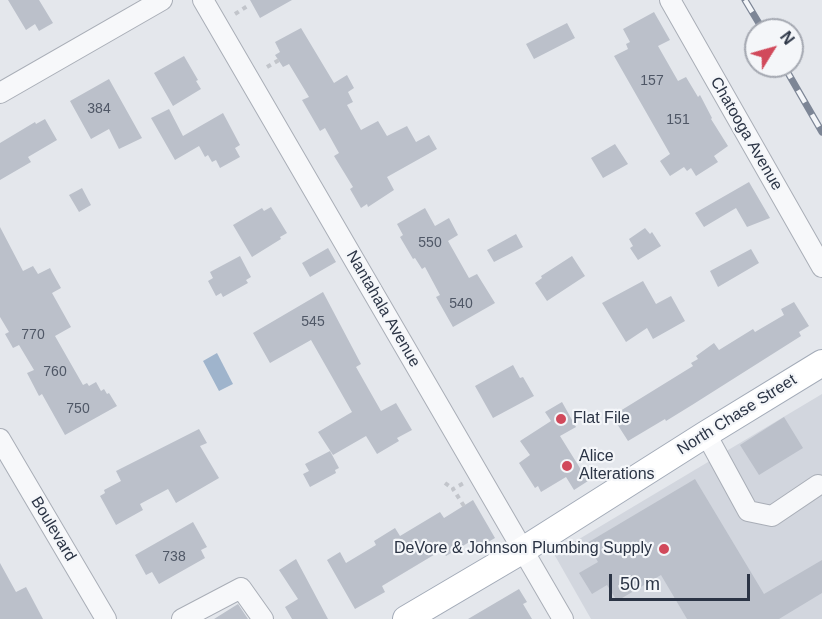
<!DOCTYPE html>
<html>
<head>
<meta charset="utf-8">
<style>
  body { margin:0 }
  #map { position:relative; width:822px; height:619px; overflow:hidden; background:#e4e7ec; font-family:Helvetica,sans-serif }
  canvas { display:block }
  .north { position:absolute; left:744px; top:18px; width:60px; height:60px; box-sizing:border-box; background:#f4f6f9; border:2px solid #a4a8b1; border-radius:50%; rotate:53deg; font-size:16px; font-weight:700; line-height:24px; text-align:center; color:#2b3445 }
  .north::after { content:''; display:block; margin:auto; width:21px; height:27px; background:#d1495b; clip-path:polygon(50% 0,100% 100%,50% 72%,0 100%) }
  .scale { position:absolute; left:609px; top:574px; width:141px; height:27px; box-sizing:border-box; border:3px solid #2b3445; border-top:0; padding-left:8px; font-size:18px; line-height:21px; white-space:nowrap; color:#2b3445; -webkit-text-stroke:4px #f4f6f9; paint-order:stroke }
</style>
</head>
<body>
<div id="map">
<canvas width="822" height="619"></canvas>
<div class="north">N</div>
<div class="scale">50 m</div>
</div>
<script>
const c = document.querySelector('canvas').getContext('2d');
c.lineJoin = 'round';
function fill(path, color) {
  c.fillStyle = color;
  c.fill(path, 'evenodd');
}
function toPath(rows) {
  const path = new Path2D();
  for (const r of rows) {
    path.moveTo(r[0], r[1]);
    for (let i = 2; i < r.length; i += 2) path.lineTo(r[i], r[i + 1]);
  }
  return path;
}
function strokePath(path, color, width, dash) {
  c.strokeStyle = color;
  c.lineWidth = width;
  c.lineCap = dash ? 'butt' : 'round';
  c.setLineDash(dash || []);
  c.stroke(path);
}
function write(font, color, halo, rows, align = 'center') {
  c.font = font + ' Helvetica,sans-serif';
  c.lineWidth = 4.5;
  c.setLineDash([]);
  c.textBaseline = 'middle';
  c.strokeStyle = halo;
  c.fillStyle = color;
  for (const [text, x, y, turn = 0] of rows) {
    c.save();
    c.translate(x, y);
    c.rotate((+turn || 0) * Math.PI / 180);
    c.textAlign = isNaN(turn) ? turn : align;
    if (halo) c.strokeText(text, 0, 0);
    c.fillText(text, 0, 0);
    c.restore();
  }
}
const built = toPath([
  [822,394,822,619,591,619,554,554]
]);
const water = toPath([
  [217,353,233,384,219,391,203,361]
]);
const building = toPath([
  [8,0,39,0,53,23,39,31,35,24,26,30],
  [250,0,292,0,260,18],
  [654,12,670,40,658,46,678,81,686,77,698,97,700,95,712,118,711,119,728,146,714,156,718,162,696,176,691,168,687,171,684,167,670,176,660,161,670,154,614,56,628,49,626,44,630,42,623,29],
  [567,23,575,38,534,59,526,44],
  [301,28,334,83,347,75,354,88,348,92,353,102,347,105,361,130,378,121,387,136,407,126,416,142,429,135,437,149,387,177,394,190,368,207,367,204,361,208,350,189,353,187,334,156,339,153,325,128,320,131,302,100,309,97,289,64,283,67,275,55,280,52,275,42],
  [184,56,198,80,196,81,201,89,173,106,154,73],
  [109,79,142,138,119,149,109,129,91,139,70,101],
  [169,109,183,136,223,113,240,145,235,148,240,157,220,168,216,160,212,162,208,155,205,157,199,146,175,160,151,118],
  [45,119,57,140,28,157,31,162,0,180,0,143,35,122,36,124],
  [615,144,628,164,603,178,591,158],
  [749,182,770,218,747,227,736,208,704,227,695,213],
  [82,188,91,205,79,212,69,195],
  [271,207,287,233,280,237,281,239,252,257,233,225,262,208,264,211],
  [425,208,435,226,449,218,458,235,448,241,469,278,477,274,495,303,453,327,436,297,440,295,425,267,422,269,415,258,413,259,400,237,403,235,397,224],
  [0,227,23,271,33,266,38,274,50,268,52,272,61,288,52,293,71,327,55,336,83,385,87,383,89,386,96,382,101,391,104,389,107,394,109,393,117,406,65,435,42,394,39,396,27,373,34,370,19,345,13,348,5,334,9,332,0,317],
  [645,228,650,234,652,232,661,246,638,260,630,248,633,246,629,239],
  [516,234,523,247,494,262,487,250],
  [328,248,336,262,310,277,302,263],
  [751,249,759,263,718,287,710,271],
  [240,256,251,277,246,280,248,283,223,297,221,293,216,296,208,281,213,278,210,272],
  [572,256,585,276,547,301,535,283,542,278,541,276],
  [643,281,656,304,671,296,685,321,653,339,647,328,626,342,602,303],
  [323,292,361,364,356,367,381,411,396,403,412,430,397,438,399,441,377,454,366,436,333,455,318,432,352,412,311,340,270,363,253,333],
  [794,302,809,326,799,332,801,336,692,405,666,421,665,419,628,441,612,416,693,366,691,363,698,359,696,356,714,343,719,350,753,329,755,332,784,315,781,309],
  [513,365,520,378,523,377,534,396,493,418,475,386],
  [562,402,576,427,560,436,588,481,574,490,566,477,541,492,538,486,535,488,519,463,530,455,520,441,551,421,545,412],
  [784,417,803,448,759,475,740,445],
  [199,429,207,443,200,446,219,478,176,503,168,489,140,504,143,510,116,525,100,496,105,493,104,490,121,481,116,471],
  [330,451,339,468,335,470,336,473,310,487,303,474,309,471,305,464],
  [695,479,764,594,822,560,822,593,779,619,687,619,661,575,617,601,607,585,592,594,579,573,598,562,587,543],
  [473,500,495,538,476,549,471,541,446,556,442,550,382,586,385,592,355,609,327,560,340,552,346,563,376,545,374,541,395,528,400,536,440,512,444,518],
  [193,522,207,547,201,550,205,558,159,584,152,572,146,575,135,555],
  [296,559,328,619,292,619,285,607,298,599,279,570],
  [0,563,16,592,26,587,43,619,0,619],
  [519,589,527,602,523,604,532,619,468,619],
  [238,604,248,619,214,619]
]);
const path = toPath([
  [235,14,249,5],
  [267,67,279,60],
  [445,483,453,489],
  [464,506,453,489,464,483]
]);
const minor = toPath([
  [203,0,563,619],
  [670,0,822,267],
  [0,93,162,0],
  [706,434,748,511,772,516,818,485],
  [0,439,106,619],
  [182,619,241,588,263,619]
]);
const major = toPath([
  [406,619,523,550,706,434,822,363]
]);
const rail = toPath([
  [745,0,763,30],
  [784,66,822,132]
]);
const markers = [
  [561,419,6,"#d1495b"],
  [567,466,6,"#d1495b"],
  [664,549,6,"#d1495b"]
];
const numberNames = [
  ["157",652,81],
  ["384",99,109],
  ["151",678,120],
  ["550",430,243],
  ["540",461,304],
  ["545",313,322],
  ["770",33,335],
  ["760",55,372],
  ["750",78,409],
  ["738",174,557]
];
const streetNames = [
  ["Chatooga Avenue",746,134,60],
  ["Nantahala Avenue",383,309,60],
  ["North Chase Street",737,415,-32],
  ["Boulevard",53,529,59]
];
const poiNames = [
  ["Flat File",573,419],
  ["Alice",579,457],
  ["Alterations",579,475],
  ["DeVore & Johnson Plumbing Supply",652,549,"right"]
];
fill(built, '#d2d6de');
fill(water, '#9fb4cc');
fill(building, '#bbc0ca');
strokePath(minor, '#a9aeb7', 22);
strokePath(major, '#a3abb8', 28);
strokePath(path, '#c2c5cb', 4, [4.5, 4.5]);
strokePath(minor, '#f7f8fa', 20);
strokePath(major, '#fff', 26);
strokePath(rail, '#7d8696', 7);
strokePath(rail, '#f4f6f9', 4.5, [14]);
for (const [x, y, r, color] of markers) {
  const dot = new Path2D();
  dot.arc(x, y, r, 0, 2 * Math.PI);
  c.fillStyle = color;
  c.fill(dot);
  strokePath(dot, '#f4f6f9', 2);
}
write('14px', '#4f5766', null, numberNames);
write('16px', '#2b3445', '#f4f6f9', streetNames);
write('16px', '#2b3445', '#f4f6f9', poiNames, 'left');
</script>
</body>
</html>
